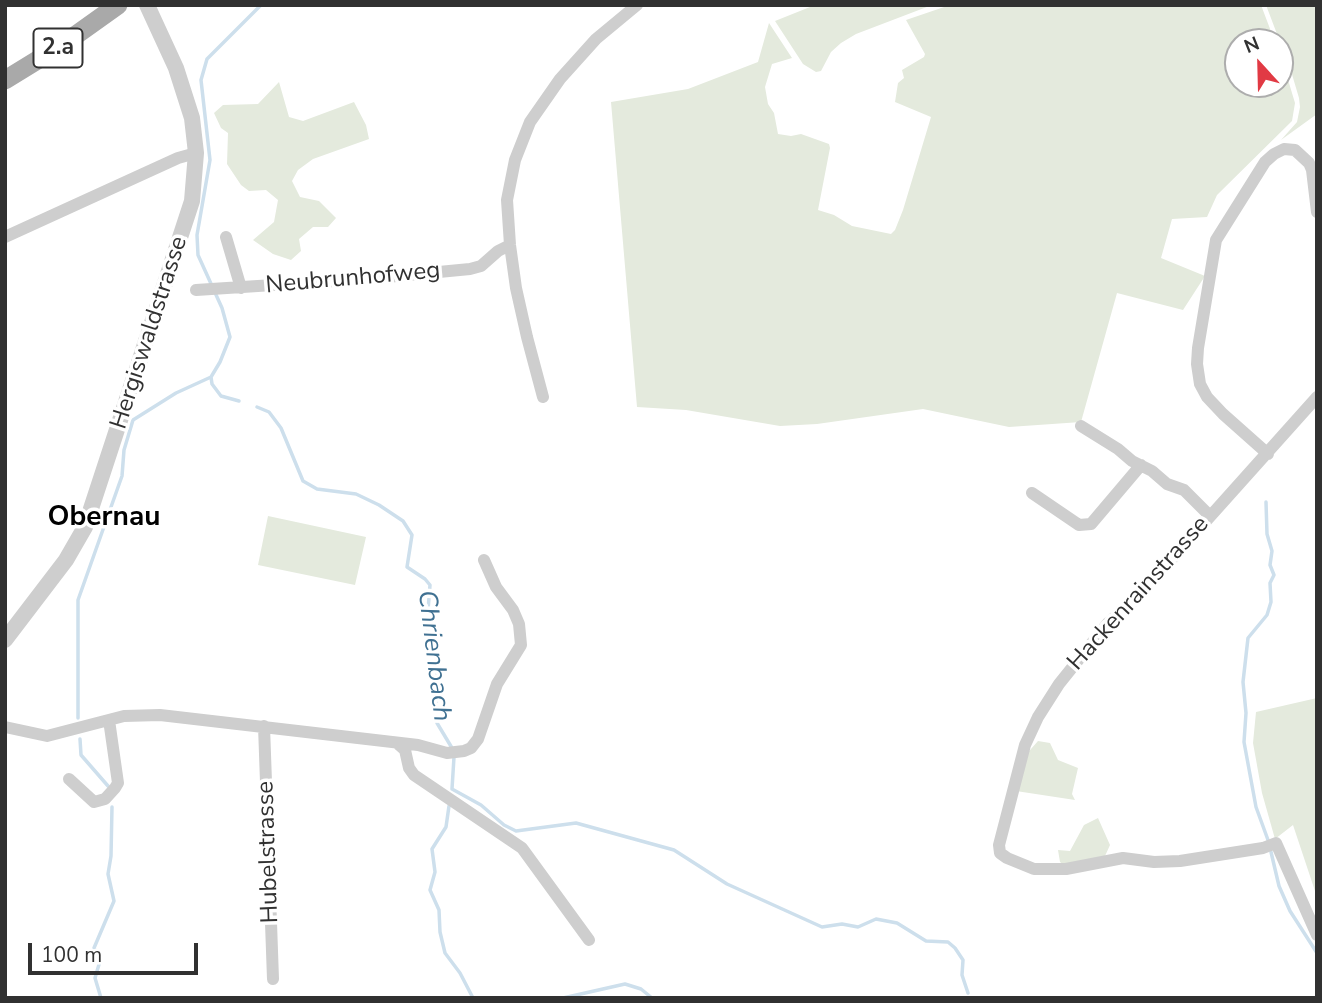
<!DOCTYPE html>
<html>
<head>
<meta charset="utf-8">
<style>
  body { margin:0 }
  #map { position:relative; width:1322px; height:1003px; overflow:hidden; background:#fff; font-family:"Nunito Sans",sans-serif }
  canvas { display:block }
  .frame { position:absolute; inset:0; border:7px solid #313131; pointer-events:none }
  .north { position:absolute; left:1224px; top:28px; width:70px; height:70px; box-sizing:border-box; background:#fff; border:2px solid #adadad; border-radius:50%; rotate:338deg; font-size:19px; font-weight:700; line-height:28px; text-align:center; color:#313131 }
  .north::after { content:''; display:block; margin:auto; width:24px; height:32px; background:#e13a44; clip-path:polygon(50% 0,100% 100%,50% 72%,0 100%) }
  .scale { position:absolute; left:28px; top:943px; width:170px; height:32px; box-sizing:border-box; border:4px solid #313131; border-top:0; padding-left:9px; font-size:21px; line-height:24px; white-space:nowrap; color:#313131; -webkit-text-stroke:5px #fff; paint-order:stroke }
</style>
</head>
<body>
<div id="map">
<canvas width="1322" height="1003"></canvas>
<div class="frame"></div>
<div class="north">N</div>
<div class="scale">100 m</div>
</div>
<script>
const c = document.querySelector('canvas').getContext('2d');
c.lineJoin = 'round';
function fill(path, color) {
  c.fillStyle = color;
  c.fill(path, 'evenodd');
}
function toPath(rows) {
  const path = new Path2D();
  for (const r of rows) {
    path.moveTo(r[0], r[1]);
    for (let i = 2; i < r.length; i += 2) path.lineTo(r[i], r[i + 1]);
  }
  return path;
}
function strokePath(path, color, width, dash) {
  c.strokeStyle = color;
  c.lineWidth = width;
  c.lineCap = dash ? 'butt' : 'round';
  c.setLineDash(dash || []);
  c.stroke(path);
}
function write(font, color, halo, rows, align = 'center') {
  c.font = font + ' "Nunito Sans",sans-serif';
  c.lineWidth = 7;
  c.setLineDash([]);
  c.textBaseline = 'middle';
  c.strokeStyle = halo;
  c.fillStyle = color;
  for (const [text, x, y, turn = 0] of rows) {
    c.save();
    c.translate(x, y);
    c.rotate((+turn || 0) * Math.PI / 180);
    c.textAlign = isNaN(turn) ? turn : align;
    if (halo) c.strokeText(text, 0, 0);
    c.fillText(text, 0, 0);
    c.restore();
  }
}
const green = toPath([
  [815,5,932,5,856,34,841,43,831,52,821,71,816,72,803,64,775,21],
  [1261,5,1275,42,1238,42,1238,84,1280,84,1280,53,1295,103,1292,121,1217,195,1207,217,1172,219,1161,258,1205,276,1183,310,1117,293,1081,422,1009,427,923,409,817,424,780,426,686,410,637,407,611,102,688,89,758,62,769,23,792,58,772,64,765,87,768,104,774,113,778,134,791,136,801,134,829,144,830,148,818,210,834,215,852,226,891,234,895,230,903,210,931,117,895,102,898,83,904,78,902,70,924,57,925,54,906,20,950,5],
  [1266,5,1317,5,1317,114,1281,140,1297,122,1300,107,1299,98,1291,71],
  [279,82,289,117,303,121,354,102,366,125,369,139,313,159,298,170,292,181,300,197,319,201,336,218,328,227,313,227,299,239,301,251,291,260,273,254,253,240,274,222,278,200,266,190,249,191,241,185,227,164,228,133,221,128,214,113,223,105,258,104],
  [268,516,366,537,355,585,258,565],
  [1317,698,1317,897,1293,825,1275,839,1262,793,1253,743,1256,712],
  [1038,741,1050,743,1058,760,1078,768,1072,794,1075,800,1016,791,1023,758],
  [1098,818,1110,845,1105,856,1065,866,1060,862,1058,850,1070,851,1084,825]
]);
const stream = toPath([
  [239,401,221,396,212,384,211,377,220,362,230,337,222,308,198,255,197,235,210,160,201,80,207,59,261,5],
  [257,407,269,412,281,428,303,481,317,489,356,494,379,505,403,521,412,535,407,567,425,579,430,585,427,623,430,655,438,677,436,707,437,723,452,748],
  [1266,502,1267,534,1272,551,1270,565,1274,575,1270,583,1271,602,1267,615,1248,638,1243,682,1246,713,1244,742,1256,807,1268,840],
  [78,718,78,600,122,476,124,450,133,420,176,393,211,377],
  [80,739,81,755,108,786],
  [452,789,481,805,504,825,516,831,576,823,674,850,727,884,822,927,842,924,858,927,876,919,897,923,926,941,948,942,955,948,963,960,962,975,968,993],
  [452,789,454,757],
  [449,806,446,827,432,849,435,872,430,890,439,910,440,932,445,953,460,973,473,998],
  [1271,852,1279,886,1290,911,1317,953],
  [101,998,95,978,100,961,94,948,114,901,108,874,111,856,112,807],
  [563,998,625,984,641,989,652,998]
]);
const minor = toPath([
  [5,237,178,158,196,153],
  [226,237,241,288],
  [196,290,366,279,470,269,481,266,498,251,510,245],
  [543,397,527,337,516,288,510,245,507,200,515,160,530,122,560,79,596,39,637,5],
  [1317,397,1138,597,1108,623,1059,684,1038,717,1025,745,999,845,1000,853,1007,858,1034,869,1066,869,1123,858,1154,862,1180,861,1263,848,1276,843,1317,935],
  [1081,426,1118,449,1132,461,1152,471,1167,484,1184,490,1210,516],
  [1268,454,1223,414,1207,397,1200,384,1197,364,1198,348,1216,240,1265,162,1274,154,1284,149,1295,150,1309,163,1312,170,1317,212],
  [1032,493,1079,525,1091,524,1141,465],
  [264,726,273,979],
  [5,727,47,736,124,716,160,715,418,745,447,753,464,751,471,748,478,739,497,684,521,645,519,624,513,610,496,587,484,560],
  [397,743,405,750,409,768,414,775,522,848,589,940],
  [69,779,94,802,105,799,115,788,118,783,109,720]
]);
const tertiary = toPath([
  [5,640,66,560,85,527,192,201,196,153,192,118,176,68,147,5]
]);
const primary = toPath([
  [5,80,62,45,118,5]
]);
const shields = [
  [58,48,49]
];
const shieldNames = [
  ["2.a",58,48]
];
const streetNames = [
  ["Neubrunhofweg",353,279,-5],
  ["Hergiswaldstrasse",150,333,-72],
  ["Hackenrainstrasse",1139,594,-48],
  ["Hubelstrasse",269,852,-92]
];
const waterNames = [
  ["Chrienbach",433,656,83]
];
const quarterNames = [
  ["Obernau",104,518]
];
fill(green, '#e4eadd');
strokePath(stream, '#cddfec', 3.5);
strokePath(minor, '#cecece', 12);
strokePath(tertiary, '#cecece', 16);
strokePath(primary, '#a9a9a9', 19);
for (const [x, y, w] of shields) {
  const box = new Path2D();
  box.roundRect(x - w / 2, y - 19.5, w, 39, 5);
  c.fillStyle = '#fff';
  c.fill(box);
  strokePath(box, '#313131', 2);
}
write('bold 23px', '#313131', null, shieldNames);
write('24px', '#313131', '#fff', streetNames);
write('italic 26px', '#407192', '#fff', waterNames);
write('bold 28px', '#000', '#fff', quarterNames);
</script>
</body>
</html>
